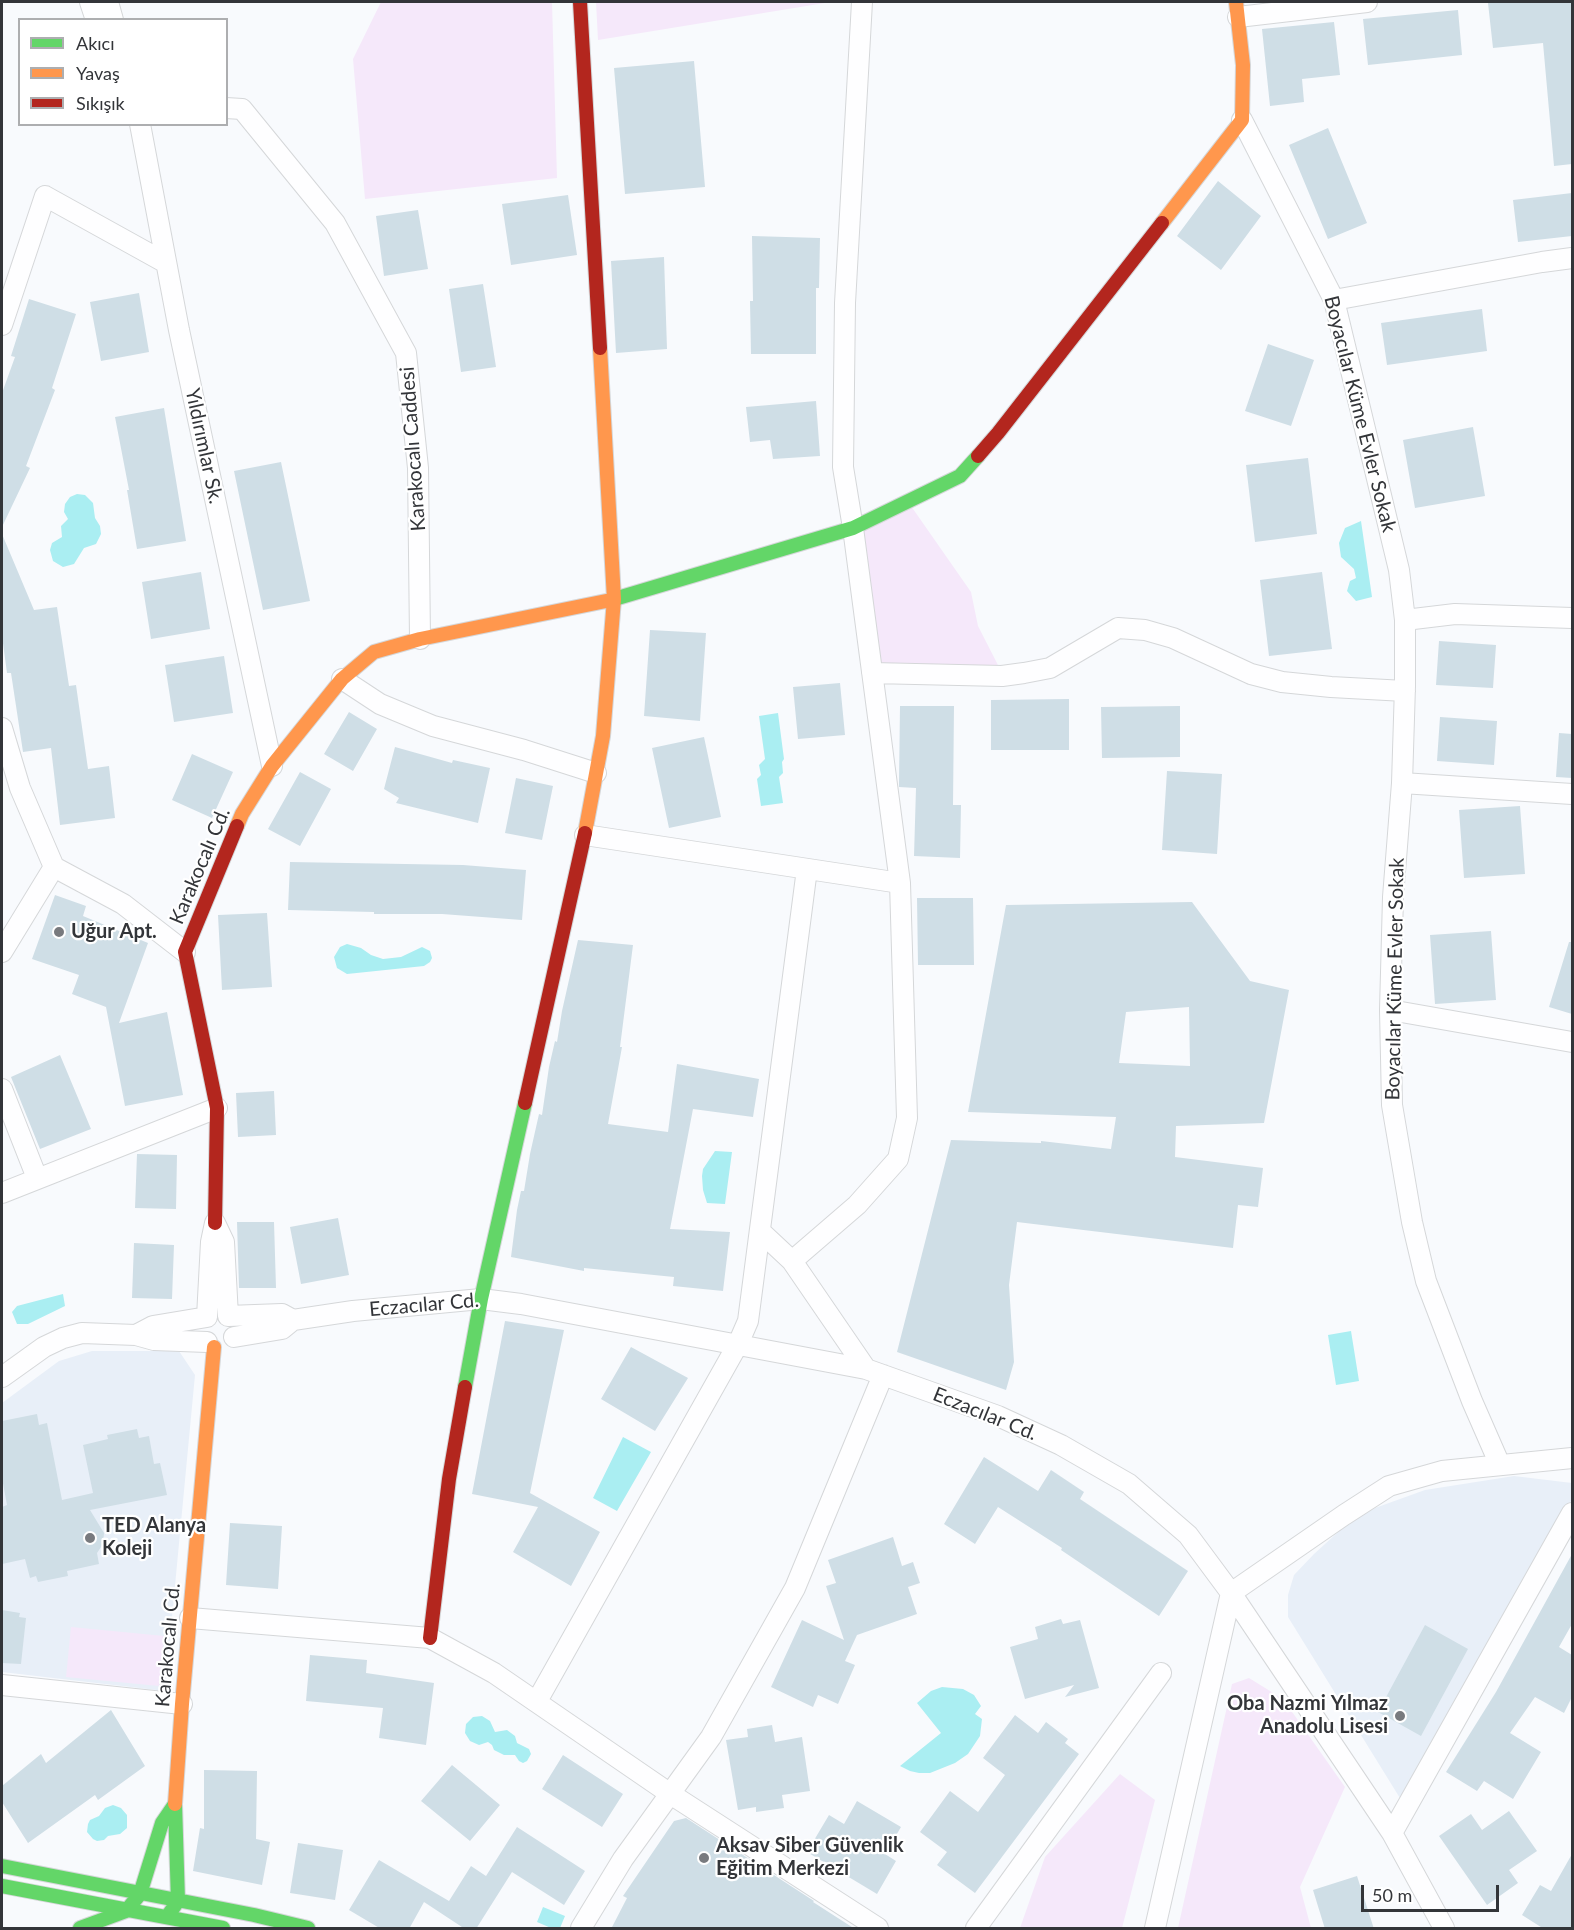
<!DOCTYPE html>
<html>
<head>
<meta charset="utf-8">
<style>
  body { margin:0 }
  #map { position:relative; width:1574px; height:1930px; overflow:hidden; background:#f8fafd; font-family:Lato,sans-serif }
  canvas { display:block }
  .frame { position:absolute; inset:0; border:3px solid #333539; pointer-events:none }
  .legend { position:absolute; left:18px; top:18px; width:210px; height:108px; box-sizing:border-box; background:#fff; border:2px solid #adaeb0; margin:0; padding:8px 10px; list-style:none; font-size:18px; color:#333539 }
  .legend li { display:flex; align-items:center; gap:12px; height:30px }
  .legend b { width:30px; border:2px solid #adaeb0 }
  .scale { position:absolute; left:1361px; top:1885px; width:138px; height:27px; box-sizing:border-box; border:3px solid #333539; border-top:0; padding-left:8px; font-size:18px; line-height:21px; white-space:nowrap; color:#333539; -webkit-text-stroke:4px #fff; paint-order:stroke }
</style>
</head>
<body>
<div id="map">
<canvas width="1574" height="1930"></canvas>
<div class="frame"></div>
<ul class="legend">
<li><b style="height:8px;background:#63d668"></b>Akıcı</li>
<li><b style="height:8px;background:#ff974d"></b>Yavaş</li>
<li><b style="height:8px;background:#b3261e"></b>Sıkışık</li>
</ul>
<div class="scale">50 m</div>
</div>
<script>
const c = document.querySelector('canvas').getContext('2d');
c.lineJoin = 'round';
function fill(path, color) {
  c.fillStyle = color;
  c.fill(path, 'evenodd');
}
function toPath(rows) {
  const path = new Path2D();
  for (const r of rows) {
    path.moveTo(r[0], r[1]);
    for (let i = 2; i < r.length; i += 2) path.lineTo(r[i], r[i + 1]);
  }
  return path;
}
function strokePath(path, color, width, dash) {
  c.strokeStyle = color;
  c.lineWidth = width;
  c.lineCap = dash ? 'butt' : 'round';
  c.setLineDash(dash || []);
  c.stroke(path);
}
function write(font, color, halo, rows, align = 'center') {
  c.font = font + ' Lato,sans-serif';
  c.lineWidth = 4.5;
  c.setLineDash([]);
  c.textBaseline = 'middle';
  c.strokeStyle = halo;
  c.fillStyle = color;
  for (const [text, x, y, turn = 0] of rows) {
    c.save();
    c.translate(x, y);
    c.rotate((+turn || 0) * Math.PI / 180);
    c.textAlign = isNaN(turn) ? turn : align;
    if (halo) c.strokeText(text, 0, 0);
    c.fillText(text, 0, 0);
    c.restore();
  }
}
const built = toPath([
  [92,1351,179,1351,195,1375,165,1691,2,1672,2,1403,59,1361],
  [1514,1476,1572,1483,1572,1499,1403,1803,1288,1617,1288,1595,1294,1575,1314,1554,1347,1524,1375,1508,1425,1490]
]);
const green = toPath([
  [381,2,552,2,557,178,365,199,353,59],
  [596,2,831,2,598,40],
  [911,506,971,592,978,626,1000,669,877,667,858,531],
  [71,1627,164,1636,159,1686,66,1677],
  [1249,1678,1283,1699,1345,1787,1300,1887,1311,1928,1178,1928,1232,1684],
  [1120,1774,1155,1800,1122,1928,1020,1928,1045,1857]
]);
const water = toPath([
  [77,494,85,495,93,503,95,518,100,526,101,534,96,544,84,548,74,564,63,567,53,561,50,550,52,543,62,537,61,526,68,519,64,512,65,504,70,497],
  [1361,521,1372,597,1356,601,1347,591,1350,581,1356,578,1354,569,1341,557,1339,543,1345,528],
  [778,713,784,759,782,762,783,773,779,777,783,803,761,806,757,779,761,775,759,765,765,759,759,716],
  [347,944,361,948,371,955,383,959,401,957,422,947,430,951,432,958,430,962,424,966,347,974,337,968,334,957,340,947],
  [715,1151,732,1152,725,1204,707,1203,703,1190,702,1176,703,1169],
  [63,1294,65,1306,28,1324,17,1324,12,1312,17,1306],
  [1351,1331,1359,1381,1336,1385,1328,1335],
  [623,1437,651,1452,617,1511,593,1498],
  [942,1687,963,1689,974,1695,981,1706,975,1714,982,1719,980,1736,968,1754,955,1763,930,1773,919,1773,910,1771,900,1766,941,1733,917,1703,931,1691],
  [482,1716,490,1721,495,1732,507,1730,515,1736,517,1743,529,1749,531,1754,527,1761,523,1763,519,1761,515,1755,504,1755,494,1750,492,1745,488,1742,479,1745,470,1741,465,1733,466,1724,473,1717],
  [113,1805,121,1808,127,1815,127,1828,120,1834,108,1836,104,1840,97,1841,93,1839,87,1832,88,1824,90,1820,99,1816,105,1808],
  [543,1907,565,1916,560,1928,551,1928,537,1922]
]);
const building = toPath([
  [1499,2,1572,2,1572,164,1554,166,1543,43,1493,48,1488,3],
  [1458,10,1462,55,1368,65,1363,19],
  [1334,22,1340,75,1302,79,1304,102,1270,106,1262,29],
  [694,61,705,187,625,194,614,68],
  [1328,128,1367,223,1328,239,1289,145],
  [1218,181,1261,216,1221,270,1177,236],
  [1572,193,1572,236,1518,242,1513,200],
  [568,195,577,255,511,265,502,204],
  [418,210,428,269,384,276,376,216],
  [752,236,820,238,819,288,816,288,816,354,751,354,750,301,753,301],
  [664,257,667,349,616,353,611,261],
  [483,284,496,367,461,372,449,289],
  [139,293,149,352,101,361,90,302],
  [29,299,76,314,52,388,55,390,26,466,30,468,2,527,2,393,15,357,11,356],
  [1482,309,1487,351,1387,365,1381,323],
  [1268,344,1314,360,1291,426,1245,411],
  [816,401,820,456,773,459,770,440,750,442,746,407],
  [164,408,186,541,137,549,127,490,129,490,115,417],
  [1473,427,1485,496,1415,508,1403,440],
  [1308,458,1317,534,1255,542,1246,465],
  [281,462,310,601,263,610,234,471],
  [2,534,34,610,57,607,69,686,76,685,88,769,109,766,115,818,60,825,51,748,23,752,11,673,7,673,2,636],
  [201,572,210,629,151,639,142,582],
  [1322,572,1332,649,1269,656,1260,580],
  [650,630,706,633,700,721,644,716],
  [1439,641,1496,645,1493,688,1436,685],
  [224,656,233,713,174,722,165,665],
  [840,683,845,735,798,739,793,687],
  [1069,699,1069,750,991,750,991,700],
  [900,706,954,706,953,805,961,805,960,858,914,856,916,788,899,787,899,784],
  [1180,706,1180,757,1102,758,1101,707],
  [349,712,377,729,353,771,324,754],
  [1440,717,1497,721,1494,765,1437,761],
  [1559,733,1572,734,1572,778,1556,777],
  [704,737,721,817,669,828,652,748],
  [395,747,452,763,453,760,490,768,478,823,396,803,399,798,384,789],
  [192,754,233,772,212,818,172,800],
  [1167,771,1222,774,1217,854,1162,850],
  [300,772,331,789,300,846,268,829],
  [516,778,553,786,542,840,505,833],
  [1520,806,1525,874,1464,878,1459,810],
  [290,862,463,865,526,870,522,920,442,914,374,914,374,912,288,910],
  [55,895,86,906,83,916,148,943,119,1023,167,1012,183,1095,125,1106,106,1007,72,994,79,975,32,959],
  [917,898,973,898,974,965,918,965],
  [1192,902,1250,981,1289,990,1264,1123,1176,1126,1175,1157,1263,1168,1258,1207,1238,1205,1233,1248,1017,1222,1009,1285,1014,1362,1006,1390,897,1352,951,1140,1041,1143,1041,1141,1111,1149,1116,1117,968,1112,1006,905],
  [1189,1007,1190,1066,1119,1063,1126,1012],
  [267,913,272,987,222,990,218,915],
  [1491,931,1496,1000,1435,1004,1430,935],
  [578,940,633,945,620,1047,622,1047,608,1124,668,1132,677,1064,759,1079,753,1117,693,1109,670,1229,730,1232,723,1291,673,1286,674,1277,584,1268,584,1271,511,1257,517,1210,521,1191,524,1191,530,1154,539,1114,542,1115,549,1067,555,1041,557,1042,562,1011],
  [1569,942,1572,942,1572,1014,1549,1007],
  [60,1055,91,1129,40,1149,11,1077],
  [274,1091,276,1135,238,1137,236,1093],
  [137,1154,177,1155,176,1209,135,1208],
  [338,1218,349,1275,301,1284,290,1227],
  [237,1222,274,1222,276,1288,239,1288],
  [134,1243,174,1245,172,1299,132,1298],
  [505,1321,564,1330,530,1493,600,1532,571,1586,513,1552,538,1507,472,1494],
  [631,1347,688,1378,655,1431,601,1399],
  [37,1414,39,1425,47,1423,62,1500,93,1493,83,1445,108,1439,107,1435,137,1429,139,1438,149,1436,154,1464,160,1463,167,1495,90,1510,104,1533,103,1544,97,1553,99,1564,67,1571,68,1576,38,1582,36,1576,30,1578,25,1559,2,1564,2,1507,7,1505,2,1478,2,1421],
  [984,1457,1038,1491,1051,1470,1084,1492,1080,1499,1188,1571,1159,1616,1061,1550,1062,1548,998,1507,975,1544,944,1524],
  [230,1523,282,1526,278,1589,226,1585],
  [893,1537,902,1566,913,1562,920,1583,908,1587,917,1614,857,1635,845,1661,855,1665,838,1704,818,1695,813,1707,771,1687,802,1620,844,1640,826,1586,836,1583,828,1560],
  [1572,1554,1572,1624,1559,1647,1572,1655,1572,1697,1564,1713,1535,1697,1510,1733,1541,1752,1513,1799,1484,1781,1477,1791,1446,1772,1496,1692],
  [2,1610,20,1613,19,1617,26,1618,21,1664,2,1663],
  [1061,1619,1063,1624,1080,1620,1099,1688,1065,1697,1074,1685,1025,1699,1010,1647,1038,1639,1035,1627],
  [1425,1625,1468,1649,1421,1736,1378,1712],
  [310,1655,367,1660,366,1673,434,1683,426,1745,379,1738,383,1708,306,1701],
  [111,1710,145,1766,98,1800,95,1795,28,1843,2,1802,2,1786,41,1754,46,1763],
  [1015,1715,1038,1733,1046,1722,1068,1739,1065,1743,1079,1754,975,1893,937,1865,947,1852,920,1832,950,1791,978,1812,1005,1775,983,1758],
  [772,1725,775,1742,802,1737,810,1791,782,1795,784,1808,756,1812,756,1807,738,1810,726,1740,748,1737,747,1729],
  [563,1755,623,1794,602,1827,542,1789],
  [452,1765,500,1805,470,1841,421,1801],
  [204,1770,257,1771,256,1839,270,1842,262,1885,193,1871,200,1828,204,1829],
  [857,1801,901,1827,885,1854,896,1861,877,1894,807,1852,829,1815,844,1824],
  [1509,1811,1537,1851,1509,1870,1518,1883,1487,1905,1439,1836,1471,1814,1482,1830],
  [686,1818,814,1901,813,1902,855,1929,611,1929,627,1898,623,1896,674,1821],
  [517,1827,585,1871,564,1905,512,1872,476,1929,465,1929,424,1902,409,1929,381,1929,349,1910,379,1860,449,1901,471,1866,486,1876],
  [298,1843,343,1850,335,1900,290,1893],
  [1572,1854,1572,1929,1544,1929,1522,1915,1540,1885,1551,1891],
  [1357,1876,1374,1929,1325,1929,1313,1890]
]);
const street = toPath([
  [90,2,96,20],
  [108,2,113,20],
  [1238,17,1367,2],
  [226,108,242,109,335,223,406,353,418,468,420,639],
  [1242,120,1334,300,1399,570,1405,620,1405,686,1402,783,1393,897,1390,1010,1392,1105,1412,1222,1426,1281,1472,1401,1500,1465],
  [140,124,179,330,272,766],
  [1334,300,1542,262,1572,258],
  [2,325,45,196,166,263],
  [1405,620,1455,614,1572,618],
  [872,673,1002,676,1024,673,1050,668,1118,628,1145,630,1173,638,1251,674,1282,682,1331,687,1405,691],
  [342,679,380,704,433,726,524,750,596,773],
  [2,728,20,788,54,867,123,904,185,952],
  [1402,783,1572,794],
  [585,835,900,883],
  [2,952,54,867],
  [1390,1010,1572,1042],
  [2,1089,37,1178],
  [2,1193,217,1108],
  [761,1232,792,1261,866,1369],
  [792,1261,857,1205,898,1159,907,1118,900,883,853,528,843,467,845,303,862,2],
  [293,1320,353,1311,481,1299,521,1304,866,1369,998,1416,1061,1445,1129,1484,1188,1535,1231,1593,1392,1833,1444,1928],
  [207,1342,154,1340,136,1335,153,1326,207,1317,211,1242,215,1223,224,1242,228,1316,282,1314,293,1320,282,1329,234,1337],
  [2,1377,44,1347,63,1338,82,1333,136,1335],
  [190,1618,430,1638,494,1673,669,1793,878,1928],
  [2,1685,182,1704],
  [537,1701,738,1344,748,1321,807,869],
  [1392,1833,1572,1513],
  [581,1928,623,1859,711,1737,795,1588,883,1375],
  [976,1928,1161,1673],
  [1155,1928,1231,1593,1344,1515,1389,1486,1442,1471,1572,1458]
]);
const fast = toPath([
  [611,600,853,528,960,476,978,456],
  [465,1387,481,1299,525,1103],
  [2,1866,254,1915,308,1928],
  [2,1886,223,1928],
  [80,1928,126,1911,140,1894,162,1823,175,1804,178,1901,169,1914]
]);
const slow = toPath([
  [1162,223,1242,120,1243,65,1236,2],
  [237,826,242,814,272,766,342,679,374,652,420,639,611,600],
  [585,833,603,736,614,599,600,348],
  [175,1804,182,1704,214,1347]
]);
const jam = toPath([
  [580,2,600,348],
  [978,456,998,433,1162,223],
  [525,1103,585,833],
  [215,1223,217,1108,185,952,237,826],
  [430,1638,449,1479,465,1387]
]);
const markers = [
  [59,932,6,"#787a7e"],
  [90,1538,6,"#787a7e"],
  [1400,1716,6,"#787a7e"],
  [704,1858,6,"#787a7e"]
];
const streetNames = [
  ["Boyacılar Küme Evler Sokak",1360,414,76],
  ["Yıldırımlar Sk.",204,446,78],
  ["Karakocalı Caddesi",413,449,-94],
  ["Karakocalı Cd.",200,866,-67],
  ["Boyacılar Küme Evler Sokak",1395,979,-89],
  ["Eczacılar Cd.",424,1305,-5],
  ["Eczacılar Cd.",985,1414,22],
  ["Karakocalı Cd.",168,1645,-85]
];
const poiNames = [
  ["Uğur Apt.",71,932],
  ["TED Alanya",102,1526],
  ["Koleji",102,1549],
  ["Oba Nazmi Yılmaz",1388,1704,"right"],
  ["Anadolu Lisesi",1388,1727,"right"],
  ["Aksav Siber Güvenlik",716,1846],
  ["Eğitim Merkezi",716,1869]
];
fill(built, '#e8eff8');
fill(green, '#f5e8fa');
fill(water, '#aaeef2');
fill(building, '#cfdee6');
strokePath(street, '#d5d7d9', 22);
strokePath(fast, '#d5d7d9', 16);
strokePath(slow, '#d5d7d9', 16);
strokePath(jam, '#d5d7d9', 16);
strokePath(street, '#fefeff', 20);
strokePath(fast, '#63d668', 14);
strokePath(slow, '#ff974d', 14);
strokePath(jam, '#b3261e', 14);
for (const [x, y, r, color] of markers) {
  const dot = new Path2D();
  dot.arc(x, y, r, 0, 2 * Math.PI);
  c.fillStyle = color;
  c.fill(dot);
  strokePath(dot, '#fff', 2);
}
write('20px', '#333539', '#fff', streetNames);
write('bold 20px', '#333539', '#fff', poiNames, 'left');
</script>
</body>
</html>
